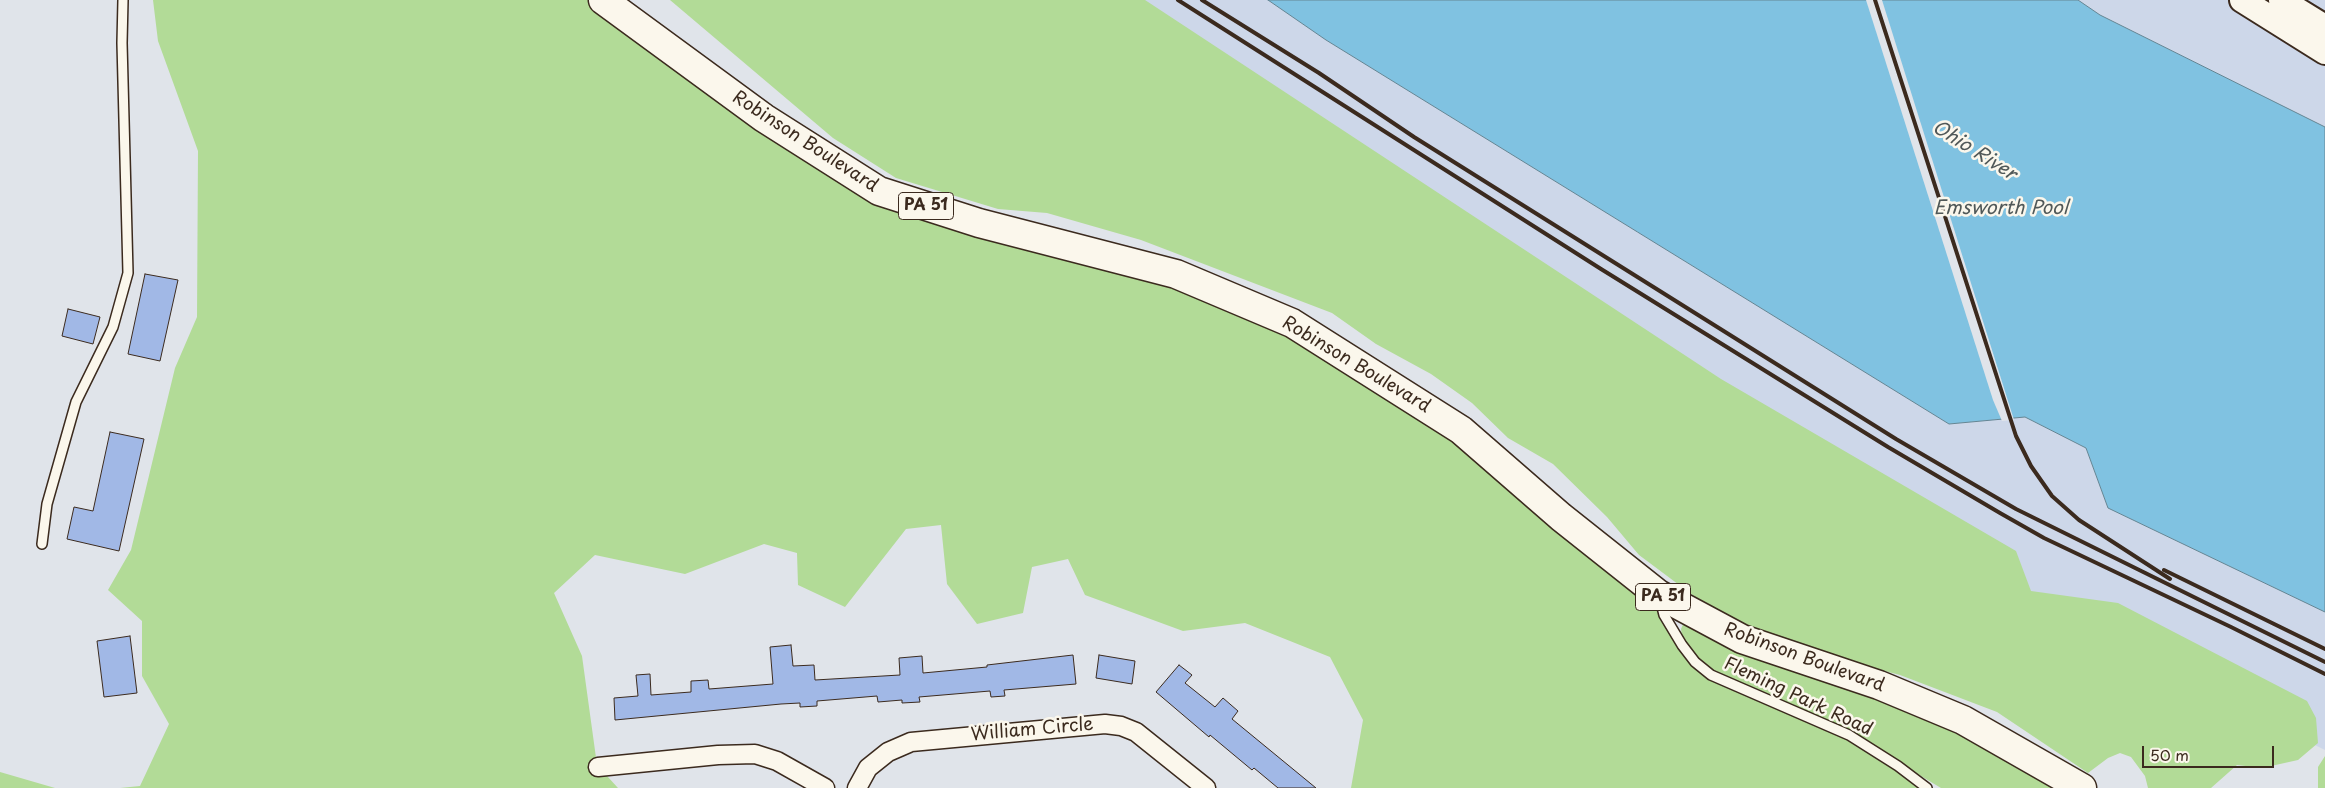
<!DOCTYPE html>
<html>
<head>
<meta charset="utf-8">
<style>
  body { margin:0 }
  #map { position:relative; width:2325px; height:788px; overflow:hidden; background:#e0e4ea; font-family:"Playpen Sans",sans-serif }
  canvas { display:block }
  .scale { position:absolute; left:2142px; top:746px; width:132px; height:22px; box-sizing:border-box; border:2px solid #3b2a1e; border-top:0; padding-left:6px; font-size:15px; line-height:18px; white-space:nowrap; color:#3b2a1e; -webkit-text-stroke:4px #fbf7ec; paint-order:stroke }
</style>
</head>
<body>
<div id="map">
<canvas width="2325" height="788"></canvas>
<div class="scale">50 m</div>
</div>
<script>
const c = document.querySelector('canvas').getContext('2d');
c.lineJoin = 'round';
function fill(path, color) {
  c.fillStyle = color;
  c.fill(path, 'evenodd');
}
function toPath(rows) {
  const path = new Path2D();
  for (const r of rows) {
    path.moveTo(r[0], r[1]);
    for (let i = 2; i < r.length; i += 2) path.lineTo(r[i], r[i + 1]);
  }
  return path;
}
function strokePath(path, color, width, dash) {
  c.strokeStyle = color;
  c.lineWidth = width;
  c.lineCap = dash ? 'butt' : 'round';
  c.setLineDash(dash || []);
  c.stroke(path);
}
function write(font, color, halo, rows, align = 'center') {
  c.font = font + ' "Playpen Sans",sans-serif';
  c.lineWidth = 5;
  c.setLineDash([]);
  c.textBaseline = 'middle';
  c.strokeStyle = halo;
  c.fillStyle = color;
  for (const [text, x, y, turn = 0] of rows) {
    c.save();
    c.translate(x, y);
    c.rotate((+turn || 0) * Math.PI / 180);
    c.textAlign = isNaN(turn) ? turn : align;
    if (halo) c.strokeText(text, 0, 0);
    c.fillText(text, 0, 0);
    c.restore();
  }
}
const built = toPath([
  [1014,0,1268,0,1326,40,1949,424,2025,417,2086,448,2108,508,2325,612,2325,750,1707,445],
  [2078,0,2242,0,2325,52,2325,127,2100,15],
  [2281,0,2325,0,2325,27]
]);
const green = toPath([
  [153,0,597,0,871,197,1175,280,1290,328,1457,434,1656,595,1694,663,1849,737,1897,769,1919,788,1351,788,1363,720,1330,657,1245,623,1183,631,1085,595,1068,559,1032,567,1023,613,977,624,947,584,941,525,906,529,845,607,798,585,797,553,764,544,685,574,595,555,554,593,582,656,597,765,618,788,120,788,140,786,169,724,142,676,142,621,108,590,131,550,175,368,197,317,198,151,158,41],
  [670,0,1145,0,1721,379,2016,551,2031,591,2118,603,2307,701,2316,718,2318,743,2298,760,2262,768,2237,765,2211,788,2148,788,2145,776,2131,757,2120,753,2108,758,2088,773,1997,712,1900,675,1804,650,1710,608,1639,555,1607,517,1553,464,1508,438,1472,403,1431,374,1376,344,1332,313,1141,240,1047,213,998,209,896,178,833,138],
  [1685,620,1879,688,2077,788,1941,788,1851,734,1712,674,1683,644,1681,629],
  [2325,756,2325,788,2318,788,2318,767],
  [0,772,55,788,0,788]
]);
const water = toPath([
  [1268,0,2078,0,2100,15,2325,127,2325,612,2108,508,2086,448,2025,417,1949,424,1326,40,1268,0]
]);
const pier = toPath([
  [1866,0,1882,0,2014,420,2002,421,1993,400]
]);
const building = toPath([
  [145,274,178,280,160,361,128,354,145,274],
  [68,309,100,317,93,344,62,336,68,309],
  [110,432,144,439,119,551,67,539,74,507,93,511,110,432],
  [130,636,137,693,104,697,97,641,130,636],
  [791,645,793,666,814,665,815,680,900,675,899,658,922,656,923,673,987,667,987,665,1073,655,1076,684,1004,690,1005,696,991,697,990,691,919,697,920,702,902,703,902,700,878,702,877,696,817,701,817,706,800,707,800,703,781,704,615,720,614,698,638,696,636,675,650,674,651,695,691,692,691,681,708,680,709,689,773,684,770,647,791,645],
  [1099,655,1135,661,1132,684,1096,678,1099,655],
  [1179,665,1192,675,1185,683,1215,707,1223,698,1238,711,1232,719,1316,788,1278,788,1254,768,1252,770,1210,735,1209,737,1156,692,1179,665]
]);
const service = toPath([
  [42,544,47,504,76,402,113,327,128,273,122,43,123,0],
  [1661,603,1664,615,1682,645,1695,662,1711,675,1849,735,1898,766,1927,788]
]);
const minor = toPath([
  [598,767,718,755,755,754,777,761,825,788],
  [857,788,868,768,888,752,911,742,1105,724,1121,726,1136,732,1206,788]
]);
const secondary = toPath([
  [2242,0,2325,52],
  [2281,0,2325,27]
]);
const primary = toPath([
  [603,0,764,118,879,191,979,223,1176,274,1292,323,1461,430,1561,517,1658,594,1742,639,1879,685,1963,720,2082,788]
]);
const rail = toPath([
  [1178,0,1601,269,1888,447,2000,513,2044,538,2231,627,2325,674],
  [1202,0,1319,73,1414,137,1896,439,2016,509,2325,662],
  [1875,0,2016,436,2031,466,2052,496,2079,520,2170,579],
  [2164,570,2325,649]
]);
const shields = [
  [926,206,55],
  [1663,597,55]
];
const shieldNames = [
  ["PA 51",926,206],
  ["PA 51",1663,597]
];
const streetNames = [
  ["Robinson Boulevard",805,142,33],
  ["Robinson Boulevard",1356,365,31],
  ["Robinson Boulevard",1804,658,20],
  ["Fleming Park Road",1798,697,25],
  ["William Circle",1032,730,-5]
];
const waterNames = [
  ["Ohio River",1974,151,32],
  ["Emsworth Pool",2001,209]
];
fill(built, '#cdd7e9');
fill(green, '#b2db97');
fill(water, '#80c2e1');
strokePath(water, '#648593', 1);
fill(pier, '#e0e4ea');
fill(building, '#a1b8e6');
strokePath(building, '#3b2a1e', 1);
strokePath(service, '#3b2a1e', 12);
strokePath(minor, '#3b2a1e', 21);
strokePath(secondary, '#3b2a1e', 28);
strokePath(primary, '#3b2a1e', 31);
strokePath(service, '#fbf7ec', 9);
strokePath(minor, '#fbf7ec', 18);
strokePath(secondary, '#fbf7ec', 24);
strokePath(primary, '#fbf7ec', 28);
strokePath(rail, '#3b2a1e', 4);
for (const [x, y, w] of shields) {
  const box = new Path2D();
  box.roundRect(x - w / 2, y - 13.5, w, 27, 4);
  c.fillStyle = '#fbf7ec';
  c.fill(box);
  strokePath(box, '#3b2a1e', 1);
}
write('bold 16px', '#3b2a1e', null, shieldNames);
write('18px', '#3b2a1e', '#fbf7ec', streetNames);
write('italic 19px', '#505858', '#fbf7ec', waterNames);
</script>
</body>
</html>
